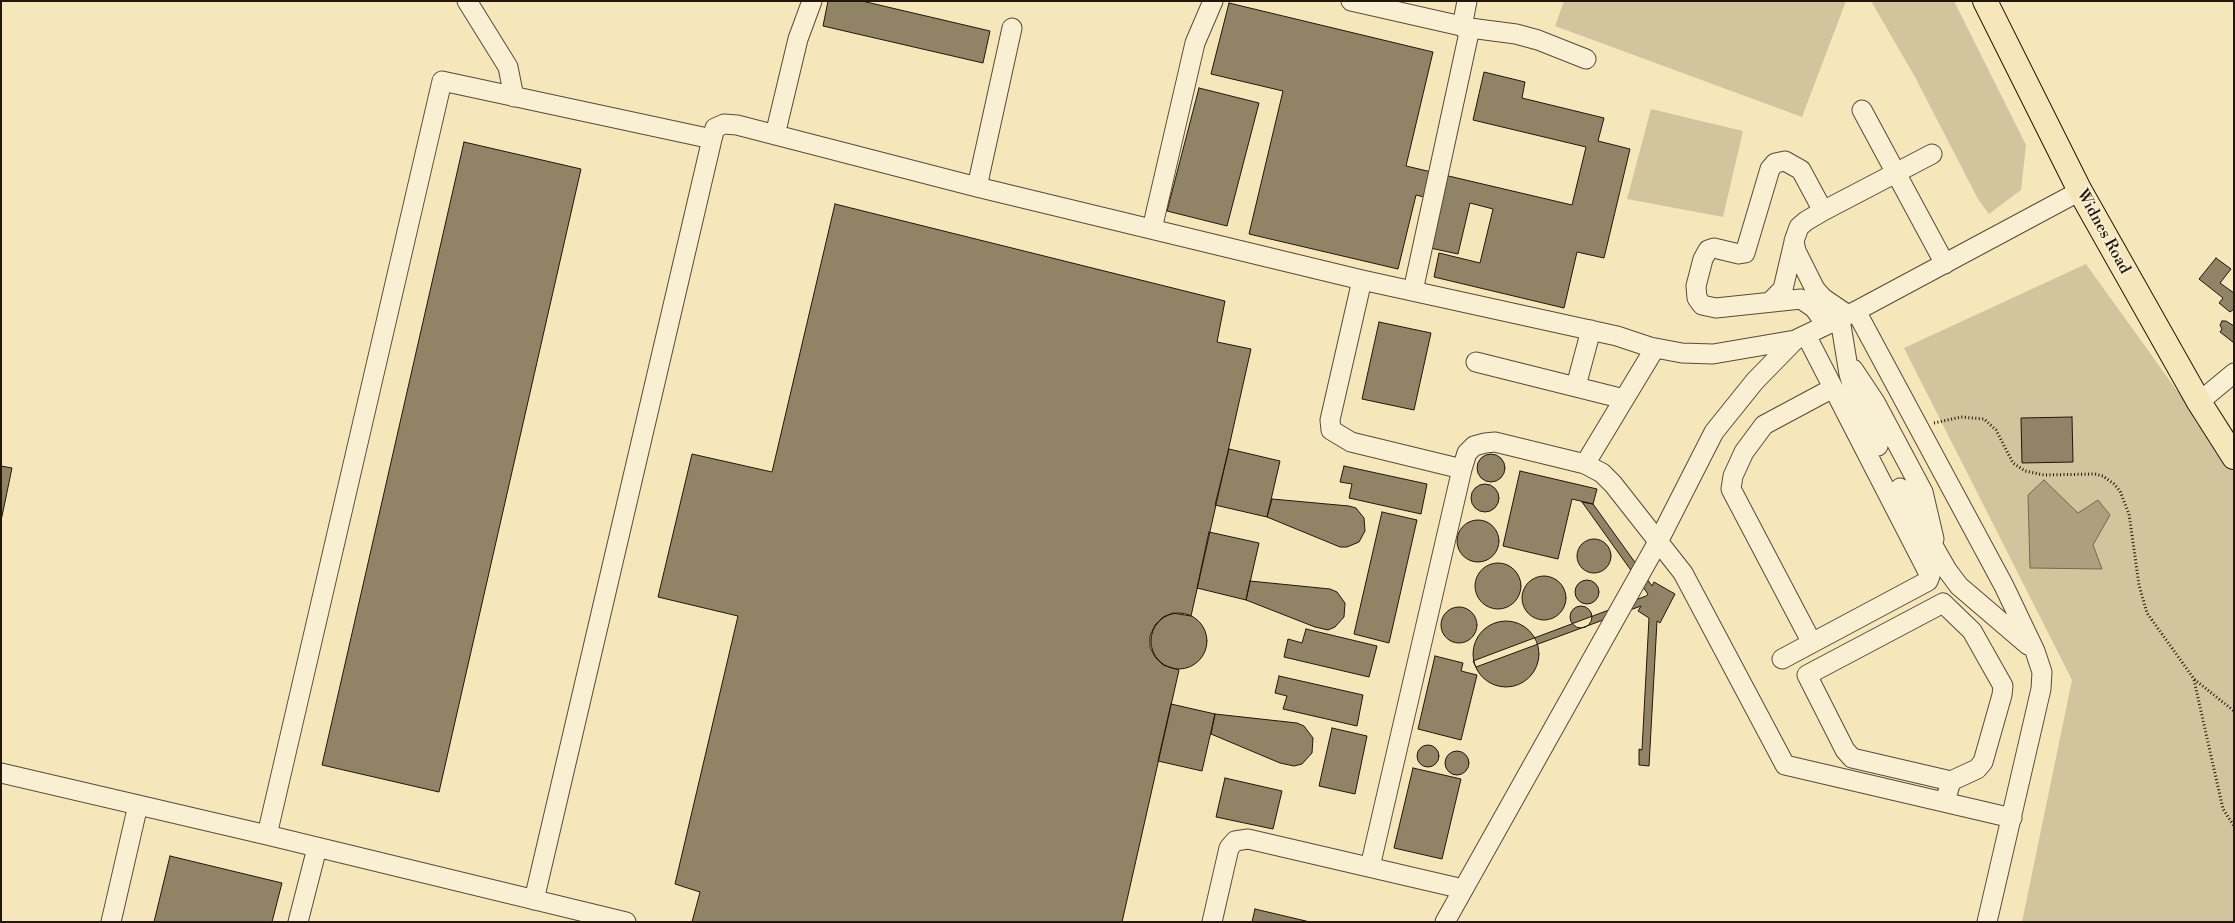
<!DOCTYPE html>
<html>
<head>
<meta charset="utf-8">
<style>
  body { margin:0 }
  #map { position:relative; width:2235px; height:923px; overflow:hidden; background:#f6e7bb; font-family:"Libre Bodoni",serif }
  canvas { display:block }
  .frame { position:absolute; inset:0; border:2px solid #23170a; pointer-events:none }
</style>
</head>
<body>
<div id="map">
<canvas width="2235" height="923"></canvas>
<div class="frame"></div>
</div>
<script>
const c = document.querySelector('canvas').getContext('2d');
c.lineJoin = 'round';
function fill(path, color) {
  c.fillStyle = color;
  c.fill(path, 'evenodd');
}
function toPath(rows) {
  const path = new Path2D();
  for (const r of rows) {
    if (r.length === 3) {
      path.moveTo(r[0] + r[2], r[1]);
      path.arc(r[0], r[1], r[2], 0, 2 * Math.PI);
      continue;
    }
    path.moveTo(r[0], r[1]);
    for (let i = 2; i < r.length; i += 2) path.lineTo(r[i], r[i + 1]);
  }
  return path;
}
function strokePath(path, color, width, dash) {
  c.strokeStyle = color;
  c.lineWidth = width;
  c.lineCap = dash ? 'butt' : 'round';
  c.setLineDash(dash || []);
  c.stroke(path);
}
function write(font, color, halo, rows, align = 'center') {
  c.font = font + ' "Libre Bodoni",serif';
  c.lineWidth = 4;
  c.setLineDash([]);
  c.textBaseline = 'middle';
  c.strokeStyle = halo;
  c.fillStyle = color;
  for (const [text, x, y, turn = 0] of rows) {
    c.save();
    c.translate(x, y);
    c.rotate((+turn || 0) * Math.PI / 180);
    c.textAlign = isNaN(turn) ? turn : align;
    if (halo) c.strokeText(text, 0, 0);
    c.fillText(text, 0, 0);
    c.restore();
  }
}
const green = toPath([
  [1564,1,1846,1,1802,117,1555,26],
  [1871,1,1954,1,2026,145,2021,190,1989,214,1978,199,1915,77],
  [1651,109,1743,131,1723,217,1627,199],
  [2086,264,2234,470,2234,922,2022,922,2072,680,1904,348]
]);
const water = toPath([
  [2044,480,2078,513,2098,500,2110,515,2093,545,2102,569,2030,568,2028,495,2044,480]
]);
const building = toPath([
  [828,1,862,1,990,31,983,63,823,26,828,1],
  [1229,3,1433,52,1406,166,1572,205,1586,147,1473,120,1484,72,1525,82,1522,98,1604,118,1598,141,1630,149,1604,258,1577,252,1564,308,1434,277,1439,253,1480,263,1493,209,1470,203,1458,254,1421,246,1432,199,1416,195,1398,269,1249,234,1283,91,1211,74,1229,3],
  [1199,88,1259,103,1227,226,1167,211,1199,88],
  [464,142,581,169,439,792,322,765,464,142],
  [835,204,1225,301,1217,342,1251,349,1191,616,1173,613,1163,617,1155,625,1150,636,1150,647,1155,657,1163,665,1179,670,1122,922,692,922,700,892,675,884,738,616,658,597,692,454,772,472,835,204],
  [2216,258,2231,269,2220,283,2234,293,2234,309,2230,312,2219,303,2223,298,2199,279,2216,258],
  [2222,321,2226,321,2234,326,2234,343,2220,332,2222,329,2220,325,2222,321],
  [1379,322,1431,333,1414,410,1362,399,1379,322],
  [2072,417,2073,462,2022,463,2021,418,2072,417],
  [1229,449,1280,461,1267,517,1215,505,1229,449],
  [1491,468,14],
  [1,466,12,468,1,521,1,466],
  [1344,466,1427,484,1421,514,1349,498,1352,484,1340,482,1344,466],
  [1520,471,1597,489,1593,504,1572,499,1558,559,1503,546,1520,471],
  [1485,498,14],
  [1272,499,1349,506,1356,508,1364,518,1365,531,1359,542,1347,547,1340,547,1267,517,1272,499],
  [1582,502,1593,504,1652,586,1654,582,1675,594,1660,623,1657,621,1649,766,1639,765,1639,749,1642,750,1649,618,1638,611,1641,606,1476,667,1473,661,1646,596,1648,594,1582,502],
  [1382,512,1417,520,1389,643,1354,634,1382,512],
  [1478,541,21],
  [1209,532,1259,543,1246,600,1197,588,1209,532],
  [1594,556,17],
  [1498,586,23],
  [1544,598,22],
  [1587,592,12],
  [1250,581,1330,589,1337,592,1345,603,1344,617,1335,627,1328,630,1315,627,1246,600,1250,581],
  [1581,617,11],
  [1459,625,18],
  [1179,641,28],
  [1506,654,33],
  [1306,629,1377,646,1369,677,1284,657,1288,639,1302,643,1306,629],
  [1435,656,1463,663,1461,671,1477,675,1461,740,1418,729,1435,656],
  [1279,676,1363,695,1357,726,1283,709,1287,696,1275,693,1279,676],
  [1171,704,1215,714,1202,771,1158,761,1171,704],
  [1215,714,1297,723,1304,726,1313,738,1312,753,1302,764,1294,766,1280,763,1211,734,1215,714],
  [1332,728,1367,736,1355,794,1319,786,1332,728],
  [1428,756,11],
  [1457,763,12],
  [1413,768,1461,779,1442,859,1394,848,1413,768],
  [1225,778,1282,791,1273,829,1216,817,1225,778],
  [170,856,282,883,272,922,154,922,170,856],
  [1255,909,1310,922,1252,922,1255,909]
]);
const path = toPath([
  [1934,423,1961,417,1984,419,1996,430,2013,463,2025,471,2044,475,2095,474,2103,476,2114,484,2120,491,2129,514,2139,585,2147,613,2194,679,2234,711],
  [2194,680,2223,809,2234,826]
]);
const minor = toPath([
  [467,1,508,67,514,97],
  [1351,1,1470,28,1413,291],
  [1462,27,1467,1],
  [1470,28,1516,34,1538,40,1586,59],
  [1862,110,1945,264],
  [775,135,798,39,812,1],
  [977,187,1012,28],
  [1152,229,1195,43,1213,1],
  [1362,280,1330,420,1331,430,1351,442,1462,469],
  [1770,302,1783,289,1794,242],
  [1856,311,2004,586,2035,651,2042,672,2041,689,1987,922],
  [1848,315,1823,298,1815,289,1796,251,1794,241,1799,227,1806,221,1823,211,1932,154],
  [1840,319,1849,374,1860,410,1878,446],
  [1822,327,1822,319,1814,308,1801,299,1716,308,1702,305,1697,298,1696,286,1703,259,1708,250,1714,248,1739,254,1745,253,1770,169,1775,163,1785,161,1801,170,1823,211],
  [1476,362,1624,399],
  [1853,369,1875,402,1923,492,1934,539],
  [1576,386,1591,330],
  [2199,402,2234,373],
  [1585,464,1655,348],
  [1900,488,1947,570,1959,586,2028,645],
  [1812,643,1731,489,1733,476,1744,452,1764,425,1833,388],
  [1782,659,1928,581,1930,576,1806,335],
  [1,773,267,835],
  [1945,802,1951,781,1852,758,1845,750,1807,675,1943,603,1972,631,2003,686,2002,695,1983,762,1977,769,1951,781],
  [1370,867,1462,469,1467,453,1474,446,1485,443,1495,442,1585,464,1602,473,1613,484,1683,573,1785,765,2012,818],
  [534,900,712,139],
  [111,922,138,805],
  [298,922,317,848],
  [626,922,267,835,442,81,712,139,715,128,724,124,737,125,977,187,1362,280,1617,336,1650,347,1682,353,1713,354,1795,340,1856,311,2080,191],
  [1212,922,1229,848,1235,841,1248,839,1463,889],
  [1445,922,1659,540,1714,432,1755,381,1795,340]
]);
const major = toPath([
  [1985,1,2080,191,2199,402,2234,457]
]);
const streetNames = [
  ["Widnes Road",2103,232,61]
];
fill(green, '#d2c49d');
fill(water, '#aea07f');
strokePath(water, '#766950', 1);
fill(building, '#918366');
strokePath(building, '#23170a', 1);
strokePath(minor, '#584b36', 21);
strokePath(major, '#23170a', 26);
strokePath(path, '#23170a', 3, [1, 2.5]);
strokePath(minor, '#f9efd3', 19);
strokePath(major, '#f6e7bb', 24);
write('16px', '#23170a', '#f9efd3', streetNames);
</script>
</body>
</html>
